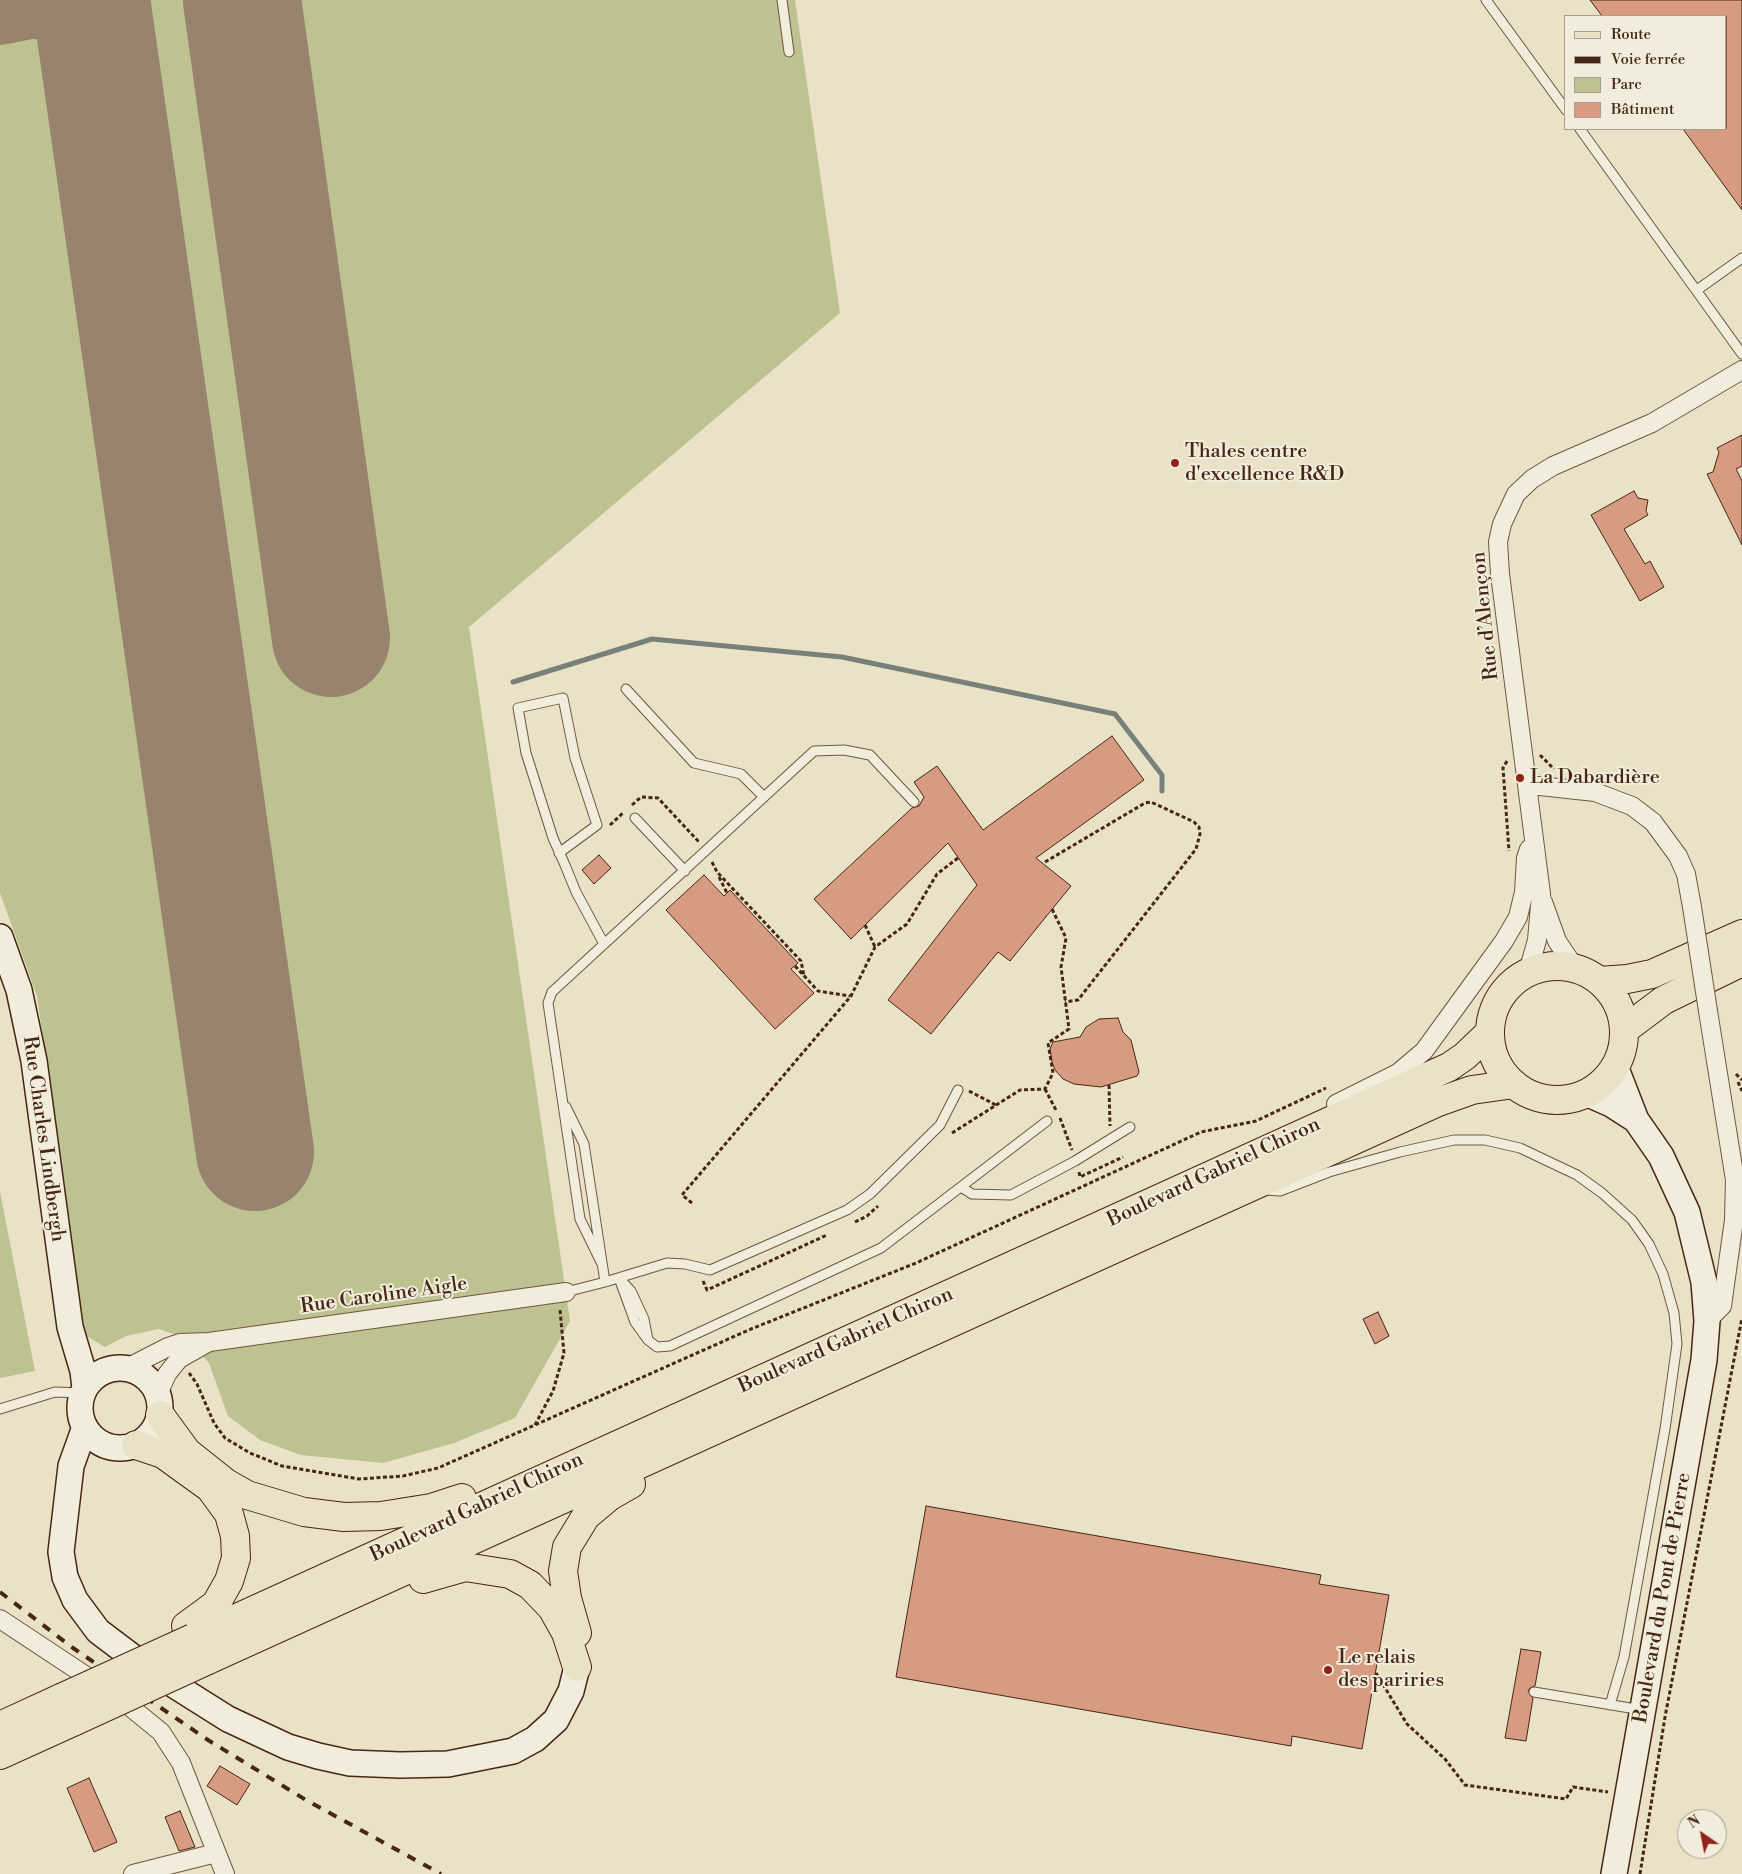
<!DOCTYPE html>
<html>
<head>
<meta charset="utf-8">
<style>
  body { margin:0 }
  #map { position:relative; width:1742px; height:1874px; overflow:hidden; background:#e9e2c7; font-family:"Libre Bodoni",serif }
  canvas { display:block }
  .legend { position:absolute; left:1564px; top:15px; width:162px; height:115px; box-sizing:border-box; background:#f1ecdb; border:1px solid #ad9d8c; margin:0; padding:6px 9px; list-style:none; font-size:15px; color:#462715 }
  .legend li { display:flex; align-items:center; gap:10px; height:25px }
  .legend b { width:25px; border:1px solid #ad9d8c }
  .north { position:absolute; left:1677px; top:1809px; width:50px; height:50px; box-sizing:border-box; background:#f1ecdb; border:1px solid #ad9d8c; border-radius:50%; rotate:327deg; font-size:14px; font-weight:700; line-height:20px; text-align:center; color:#462715 }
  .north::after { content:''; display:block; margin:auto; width:18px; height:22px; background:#8f2418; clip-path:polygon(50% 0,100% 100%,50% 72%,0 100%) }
</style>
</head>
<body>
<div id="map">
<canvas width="1742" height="1874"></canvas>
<ul class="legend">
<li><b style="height:6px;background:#e9e2c7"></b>Route</li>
<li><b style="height:6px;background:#462715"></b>Voie ferrée</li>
<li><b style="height:14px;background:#bec190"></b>Parc</li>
<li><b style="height:14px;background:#d69b80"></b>Bâtiment</li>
</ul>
<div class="north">N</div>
</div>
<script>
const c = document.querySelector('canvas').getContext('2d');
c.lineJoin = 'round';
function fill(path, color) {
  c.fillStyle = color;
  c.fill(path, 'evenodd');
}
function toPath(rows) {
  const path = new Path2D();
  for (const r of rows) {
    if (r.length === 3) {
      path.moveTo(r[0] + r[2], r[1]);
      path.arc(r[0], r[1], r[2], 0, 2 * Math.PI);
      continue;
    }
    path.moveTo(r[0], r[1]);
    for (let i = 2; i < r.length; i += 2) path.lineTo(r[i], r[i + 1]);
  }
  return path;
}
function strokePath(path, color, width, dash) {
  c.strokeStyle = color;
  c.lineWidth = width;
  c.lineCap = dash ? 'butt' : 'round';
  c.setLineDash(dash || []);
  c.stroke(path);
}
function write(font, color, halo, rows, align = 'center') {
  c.font = font + ' "Libre Bodoni",serif';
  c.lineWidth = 4;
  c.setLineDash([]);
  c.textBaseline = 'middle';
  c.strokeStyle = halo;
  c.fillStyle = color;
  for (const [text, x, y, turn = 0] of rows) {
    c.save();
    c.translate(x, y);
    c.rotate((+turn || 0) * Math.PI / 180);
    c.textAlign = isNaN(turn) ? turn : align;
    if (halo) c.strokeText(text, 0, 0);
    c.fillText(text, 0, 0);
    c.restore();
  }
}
const green = toPath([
  [0,0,795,0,840,313,469,627,570,1321,515,1418,454,1443,383,1463,301,1455,260,1440,228,1416,209,1363,187,1339,159,1329,126,1336,105,1347,85,1335,37,996,0,893],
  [0,1192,35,1371,0,1378]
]);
const stream = toPath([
  [513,682,652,639,842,657,1115,714,1162,775,1162,791]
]);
const taxiway = toPath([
  [37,15,60,19,79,29,89,40,101,67],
  [0,21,51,11,66,1]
]);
const runway = toPath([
  [91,0,255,1152],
  [242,0,331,638]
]);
const building = toPath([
  [1590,0,1742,0,1742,210,1683,129,1726,129,1726,16,1602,16,1590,0],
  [1742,435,1742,466,1736,469,1742,481,1742,545,1707,474,1713,472,1719,452,1717,448,1742,435],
  [1634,491,1638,498,1648,500,1646,511,1648,515,1624,529,1645,564,1650,561,1664,587,1640,601,1591,515,1634,491],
  [1112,736,1144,780,1036,858,1071,886,1010,961,998,952,931,1034,888,1000,977,885,948,843,851,939,814,899,912,808,919,806,924,797,914,782,937,766,983,830,1112,736],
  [599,855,611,868,594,884,582,870,599,855],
  [704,875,724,896,730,890,798,963,791,969,814,993,775,1029,666,910,704,875],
  [1118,1018,1123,1032,1131,1040,1139,1072,1137,1076,1101,1087,1074,1084,1063,1079,1055,1070,1052,1062,1050,1049,1053,1042,1080,1037,1086,1027,1099,1019,1118,1018],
  [1378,1312,1389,1336,1375,1344,1363,1319,1378,1312],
  [926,1506,1321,1575,1319,1584,1389,1595,1362,1749,1292,1736,1291,1746,896,1677,926,1506],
  [1521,1649,1541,1652,1535,1686,1530,1688,1528,1691,1533,1698,1526,1741,1505,1738,1521,1649],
  [220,1766,250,1784,237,1805,207,1786,220,1766],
  [89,1778,117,1842,94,1852,67,1788,89,1778],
  [180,1811,195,1847,179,1851,165,1817,180,1811]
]);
const path = toPath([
  [1540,755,1554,769],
  [1507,761,1503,768,1509,851],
  [632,805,641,797,658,798,699,842],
  [610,825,624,812],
  [712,862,717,872,801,961,804,976],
  [1045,862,1145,803,1151,802,1194,822,1199,827,1200,834,1196,849,1078,1000,1065,1002],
  [719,877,727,893],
  [865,925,875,947],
  [795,966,818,991,850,996],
  [1736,1074,1742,1080],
  [1738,1082,1742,1091],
  [1109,1085,1110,1126],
  [1045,1089,1057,1112],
  [969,1091,996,1105],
  [1060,1118,1072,1150],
  [952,1133,1020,1090,1045,1089,1053,1073,1048,1043,1069,1029,1061,967,1066,938,1052,909],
  [1079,1172,1080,1177,1123,1157],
  [692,1203,682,1195,851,996,875,947,907,924,937,874,958,858],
  [855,1222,867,1216,878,1206],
  [703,1281,707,1290,827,1235],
  [189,1373,197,1384,214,1423,225,1438,250,1453,282,1466,359,1479,403,1476,438,1468,751,1329,916,1263,1201,1132,1256,1121,1326,1088],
  [535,1425,553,1391,564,1353,560,1310],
  [1376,1673,1407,1724,1445,1759,1465,1785,1566,1799,1573,1787,1608,1792],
  [1640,1874,1665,1717,1742,1318]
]);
const lane = toPath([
  [782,0,789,52],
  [1486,0,1566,110],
  [1580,129,1742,354],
  [1697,290,1742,258],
  [626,689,694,763,741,774,764,797],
  [635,818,685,871],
  [559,853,597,825,575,758,563,698,518,708,526,753,553,838,565,865,576,892,604,944],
  [961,1187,972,1194,1011,1195,1075,1161,1130,1127],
  [1264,1190,1280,1191,1329,1172,1400,1152,1454,1140,1485,1140,1520,1148,1577,1175,1602,1193,1632,1220,1649,1244,1663,1274,1674,1313,1677,1344,1665,1429,1624,1657,1610,1705],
  [601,1262,580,1219,548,1003,552,992,814,751,844,750,870,755,914,802],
  [605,1282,667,1263,685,1264,710,1270,847,1210,870,1194,940,1125,958,1090],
  [566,1292,605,1282,584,1144,566,1107],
  [648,1340,644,1319,631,1291,619,1278,635,1322,648,1340,657,1347,670,1346,881,1248,1047,1121],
  [0,1409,55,1392,82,1393],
  [1534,1692,1642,1710]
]);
const street = toPath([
  [1527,786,1540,786,1595,792,1632,806,1653,822,1678,856,1686,874,1692,907],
  [1543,902,1557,941,1575,968],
  [1528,972,1537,940,1541,894,1500,574,1498,542,1502,524,1516,494,1532,479,1553,466,1652,423,1742,370],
  [1336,1104,1398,1073,1424,1051,1504,941,1518,917,1524,892,1526,858,1529,849],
  [1707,1321,1722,1306,1734,1220,1735,1180,1708,1011],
  [209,1342,566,1292],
  [127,1368,168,1347,180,1343,209,1342,179,1359,167,1374,158,1394],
  [0,1619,118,1697,161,1732,181,1763,225,1874],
  [133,1874,216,1853]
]);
const secondary = toPath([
  [0,937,19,990,34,1061,70,1327,83,1371,85,1388],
  [1586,1093,1611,1104,1636,1120],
  [120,1408,40],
  [85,1427,71,1466,61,1552,65,1577,75,1600,98,1631,147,1668,228,1719,288,1747,318,1756,350,1763,400,1765,448,1764,513,1751,535,1739,556,1720,571,1691,577,1667],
  [1614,1874,1704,1360,1707,1321,1704,1282,1687,1212,1661,1156,1636,1120,1615,1066]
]);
const primary = toPath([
  [1557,1033,67],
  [1599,981,1627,979,1652,974,1742,934],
  [1624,1030,1664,1000,1742,962],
  [160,1415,187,1452,226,1483,247,1495,304,1512,344,1517,381,1516,431,1508,462,1498],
  [136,1445,163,1454,210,1488,229,1514,235,1536,236,1558,229,1581,216,1604,186,1626],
  [423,1579,465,1567,510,1574,530,1585,552,1608,566,1633,577,1667],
  [577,1633,567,1598,563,1571,567,1547,586,1516,610,1496,631,1484],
  [193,1638,1449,1067,1465,1056,1490,1032],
  [208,1660,1438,1102,1472,1090,1514,1084],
  [0,1726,61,1698],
  [0,1755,75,1721]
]);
const rail = toPath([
  [0,1592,73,1648,208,1740,306,1800,441,1874]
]);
const streetBridge = toPath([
  [1692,907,1708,1011]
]);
const primaryBridge = toPath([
  [61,1698,193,1638],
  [75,1721,208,1660]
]);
const markers = [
  [1175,463,5,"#8f2418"],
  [1520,778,5,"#8f2418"],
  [1328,1670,5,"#8f2418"]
];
const poiNames = [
  ["Thales centre",1185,452],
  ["d'excellence R&D",1185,475],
  ["La Dabardière",1530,778],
  ["Le relais",1338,1658],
  ["des pariries",1338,1681]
];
const streetNames = [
  ["Rue d’Alençon",1486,616,-96],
  ["Rue Charles Lindbergh",43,1139,82],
  ["Boulevard Gabriel Chiron",1214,1173,-25],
  ["Rue Caroline Aigle",384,1296,-8],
  ["Boulevard Gabriel Chiron",846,1341,-24],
  ["Boulevard Gabriel Chiron",477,1508,-25],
  ["Boulevard du Pont de Pierre",1663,1598,-80]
];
fill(green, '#bec190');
strokePath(stream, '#78807a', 5);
strokePath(taxiway, '#98846e', 48);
strokePath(runway, '#98846e', 118);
fill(building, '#d69b80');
strokePath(building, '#462715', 1);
strokePath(lane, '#6f5642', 11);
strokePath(street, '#6f5642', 20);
strokePath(secondary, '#462715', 28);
strokePath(primary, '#462715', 30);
strokePath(path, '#462715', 3, [4, 2.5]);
strokePath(lane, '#f1ecdb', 9);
strokePath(street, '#f1ecdb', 18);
strokePath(secondary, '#f1ecdb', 25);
strokePath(primary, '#e9e2c7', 28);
strokePath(rail, '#462715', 4, [9, 9]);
strokePath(streetBridge, '#6f5642', 20, []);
strokePath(primaryBridge, '#462715', 30, []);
strokePath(streetBridge, '#f1ecdb', 18);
strokePath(primaryBridge, '#e9e2c7', 28);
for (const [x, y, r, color] of markers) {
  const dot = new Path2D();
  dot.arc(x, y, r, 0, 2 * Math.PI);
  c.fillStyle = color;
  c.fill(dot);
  strokePath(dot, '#f1ecdb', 2);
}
write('20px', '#462715', '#f1ecdb', poiNames, 'left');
write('20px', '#462715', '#f1ecdb', streetNames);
</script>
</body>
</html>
